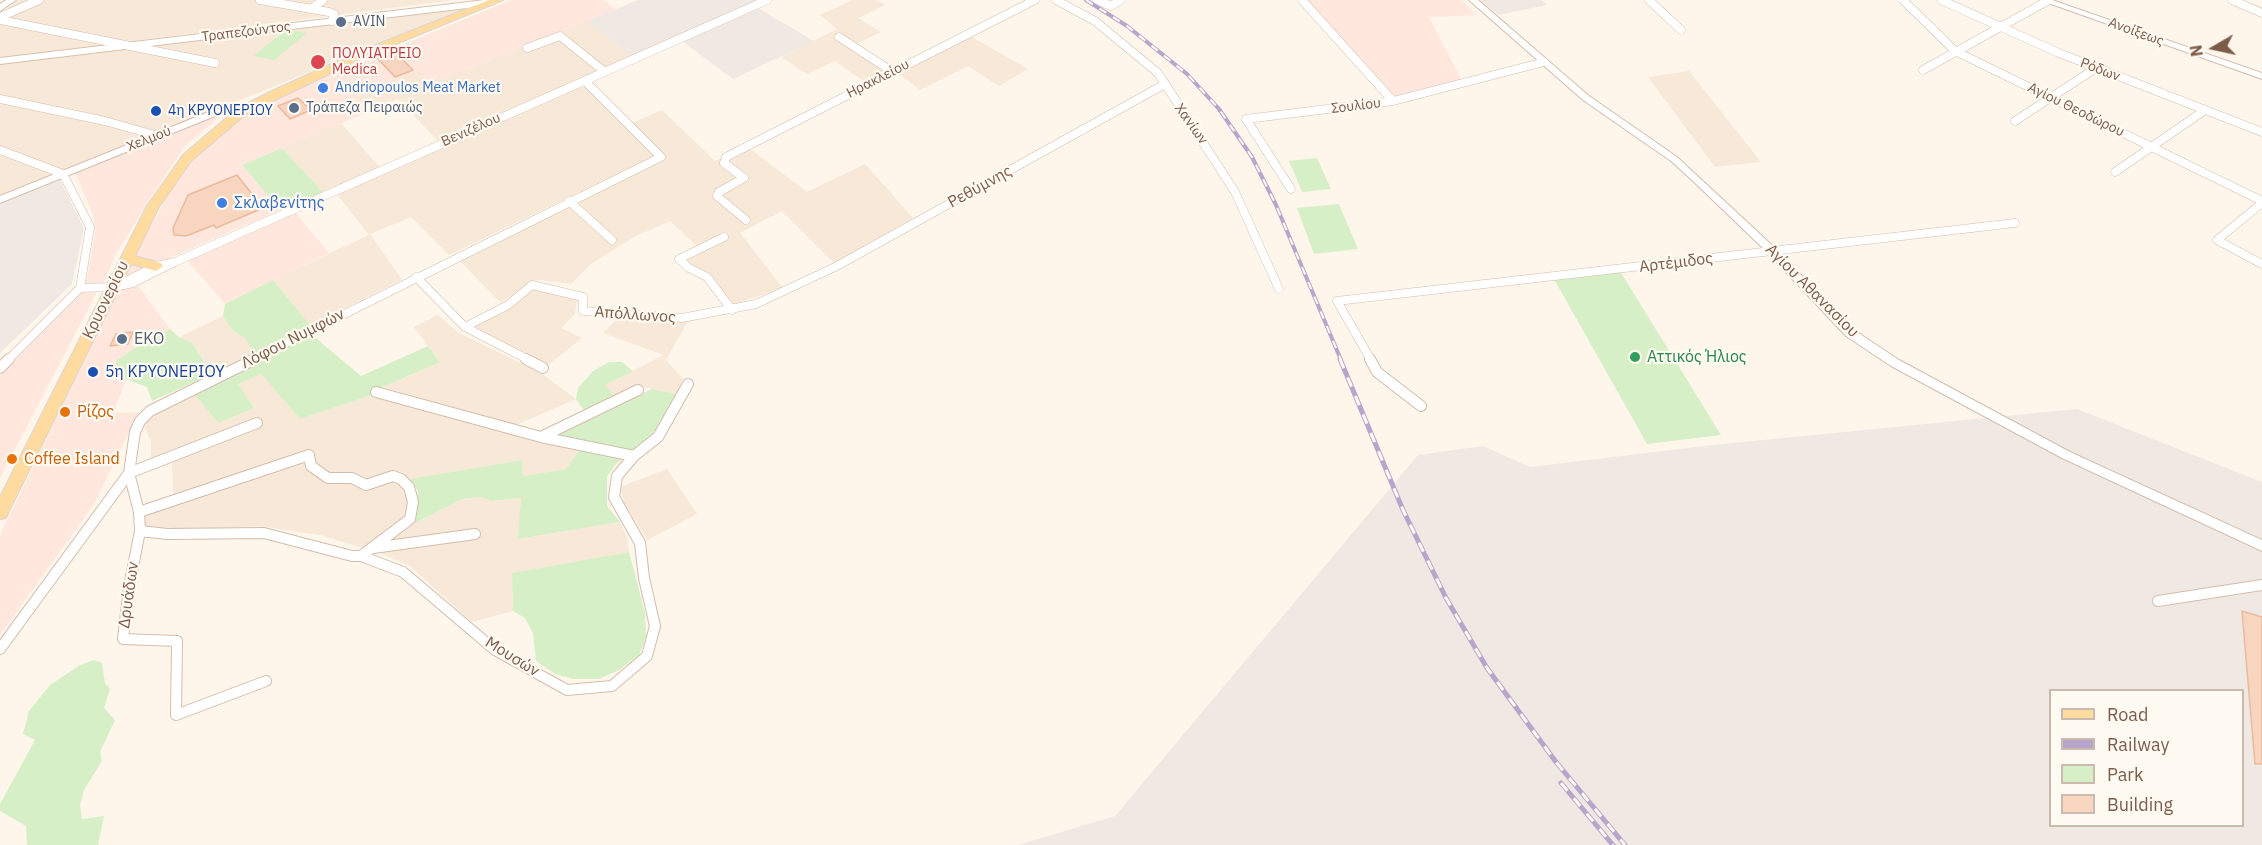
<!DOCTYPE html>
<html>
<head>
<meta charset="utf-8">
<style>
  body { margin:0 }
  #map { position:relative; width:2262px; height:845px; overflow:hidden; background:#fef6ea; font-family:"IBM Plex Sans",sans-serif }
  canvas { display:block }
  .legend { position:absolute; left:2049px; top:689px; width:195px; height:138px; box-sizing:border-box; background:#fffaf2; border:2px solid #cbbaae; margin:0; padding:8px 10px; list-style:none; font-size:18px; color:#7d5b49 }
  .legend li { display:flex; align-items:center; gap:12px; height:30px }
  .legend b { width:30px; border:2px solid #cbbaae }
  .north { position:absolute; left:2184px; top:18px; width:60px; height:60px; -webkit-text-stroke:4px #fffaf2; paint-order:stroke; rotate:261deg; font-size:16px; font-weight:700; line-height:24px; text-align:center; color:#7d5b49 }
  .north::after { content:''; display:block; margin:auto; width:21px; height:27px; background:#7d5b49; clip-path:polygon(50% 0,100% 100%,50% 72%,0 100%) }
</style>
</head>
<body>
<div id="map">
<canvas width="2262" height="845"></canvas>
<ul class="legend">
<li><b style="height:8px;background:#ffdba0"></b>Road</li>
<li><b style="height:8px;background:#b9a5cb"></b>Railway</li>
<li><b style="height:16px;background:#d7efc6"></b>Park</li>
<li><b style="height:16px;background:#f7d5bf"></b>Building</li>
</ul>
<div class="north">N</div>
</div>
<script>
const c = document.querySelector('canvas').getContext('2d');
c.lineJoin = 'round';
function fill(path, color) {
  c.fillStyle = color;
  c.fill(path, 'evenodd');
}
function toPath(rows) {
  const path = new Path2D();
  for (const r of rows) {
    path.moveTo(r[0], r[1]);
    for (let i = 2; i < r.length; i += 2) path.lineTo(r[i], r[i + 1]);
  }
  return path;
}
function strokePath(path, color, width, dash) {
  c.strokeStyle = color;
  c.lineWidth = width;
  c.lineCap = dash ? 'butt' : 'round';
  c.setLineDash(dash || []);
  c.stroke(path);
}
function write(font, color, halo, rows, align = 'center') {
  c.font = font + ' "IBM Plex Sans",sans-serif';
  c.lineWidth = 4.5;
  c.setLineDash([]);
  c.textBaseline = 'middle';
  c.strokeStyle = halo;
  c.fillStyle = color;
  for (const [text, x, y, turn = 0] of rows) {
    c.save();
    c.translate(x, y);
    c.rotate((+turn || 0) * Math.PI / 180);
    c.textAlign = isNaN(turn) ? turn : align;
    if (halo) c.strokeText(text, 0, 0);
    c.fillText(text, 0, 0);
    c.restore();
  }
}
const residential = toPath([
  [18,0,454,0,0,58,0,21,19,11,7,8],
  [853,0,876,0,885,5,858,18,881,32,850,47,886,70,865,82,835,61,807,74,781,57,837,29,820,15],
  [463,7,463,10,0,197,0,64],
  [587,21,632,57,438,141,398,99,368,112,347,91,377,79,382,83,418,70,431,84],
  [970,36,1028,69,999,86,968,66,920,90,898,73],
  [1689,71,1761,162,1715,167,1648,77],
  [579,86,585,87,654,156,449,255,411,217,370,234,402,280,310,325,273,280,369,235,337,194],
  [662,110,715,161,746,146,807,192,865,164,913,218,834,263,782,211,740,233,783,288,731,305,705,271,687,264,687,259,701,250,670,221,634,237,591,264,571,284,539,280,531,281,501,303,458,259,666,157,632,123],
  [341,123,380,168,323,192,282,148],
  [532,289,578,296,575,314,561,328,582,338,548,365,472,327,511,308],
  [438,315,457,332,541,373,576,399,516,425,383,387,440,362,414,327],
  [223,316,232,330,246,339,254,354,212,374,192,343,179,337],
  [618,318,649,321,689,319,666,360,683,379,676,394,643,387,616,398,604,385,664,355,603,333],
  [261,374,300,419,369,396,502,432,580,449,566,469,523,476,522,460,410,479,400,485,410,502,404,520,416,523,462,499,480,497,491,501,521,498,519,539,620,522,627,537,629,552,512,573,513,611,472,622,410,566,380,553,320,535,258,526,205,529,140,527,142,512,174,503,171,452,151,458,151,441,144,426,150,416,194,394,218,423,254,408,237,384],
  [667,469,697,514,647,540,624,502,620,487]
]);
const commercial = toPath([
  [511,0,604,0,616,10,431,84,418,70,382,84,377,79,347,91,368,112,242,165,280,210,123,278,181,171,218,134,269,100],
  [1307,0,1461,0,1477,15,1429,17,1462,81,1395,98],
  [211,117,217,119,185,146,153,194,115,256,103,284,86,284,95,236,94,217,75,173],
  [295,212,329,253,225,304,186,259],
  [136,283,170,329,139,345,117,360,112,374,126,380,113,413,139,412,94,504,0,635,0,535,119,289],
  [97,292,0,478,0,375,81,293]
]);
const industrial = toPath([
  [638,0,758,0,751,4,814,41,733,79,678,38,632,57,587,21],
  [1480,0,1542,0,1547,5,1498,15],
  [60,180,84,228,72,284,0,353,0,204],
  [2077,409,2262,482,2262,845,1018,845,1115,816,1418,455,1483,446,1530,467,1713,445],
  [2050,690,2242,690,2242,826,2050,826]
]);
const green = toPath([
  [286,30,307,33,274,60,253,56],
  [282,148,323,192,280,210,242,165],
  [1317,158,1331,189,1302,192,1289,161],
  [1339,204,1358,249,1314,254,1297,208],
  [1620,271,1721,435,1647,444,1554,279],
  [273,280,310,325,254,354,246,339,232,330,223,316,225,304],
  [170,329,179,337,192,343,212,374,152,401,147,387,112,374,117,360,139,345],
  [311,334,361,376,428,346,440,362,383,387,369,396,300,419,261,374,238,384,254,408,218,423,194,394],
  [609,362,622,362,633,371,605,385,620,403,652,389,676,394,663,420,648,439,616,464,607,477,607,506,620,522,518,539,521,498,491,501,480,497,462,499,415,523,418,491,410,479,522,460,523,476,566,469,580,449,554,435,589,417,576,399,578,388,593,371],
  [629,552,645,613,646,637,639,655,619,670,599,679,573,679,555,674,536,661,533,633,525,618,513,611,512,573],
  [94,660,102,663,105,683,110,689,104,708,115,720,100,752,102,761,84,790,80,805,82,819,104,816,98,845,27,845,26,826,0,811,0,804,35,740,23,734,29,711,50,685,80,665]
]);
const building = toPath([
  [395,52,413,70,395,77,378,59,395,52],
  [298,98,311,110,290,119,278,106,298,98],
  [237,175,263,208,216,228,214,225,186,236,174,235,173,228,188,195,237,175],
  [133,332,128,344,110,346,116,334,133,332],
  [2242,611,2262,617,2262,764,2255,764,2242,611]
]);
const minorFar1 = toPath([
  [260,0,329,12,334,14,332,21],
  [1056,0,1095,21,1158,73,1235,192,1279,289],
  [1097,0,1111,6,1121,0],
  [1302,0,1393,101],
  [1649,0,1681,30],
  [1903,0,1955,51,2262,201],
  [1941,0,2059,53,2262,132],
  [2232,0,2262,13],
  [311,9,323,0],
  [0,17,39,0],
  [0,20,215,63],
  [839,37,893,72],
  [527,48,560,36,605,72],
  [1923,70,2049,0],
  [0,99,105,121,158,136],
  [2015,121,2096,68],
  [0,150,63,174,90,227,80,288],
  [2115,172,2205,110],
  [1291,189,1246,119,1393,101,1544,62],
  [569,201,612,240],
  [2262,203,2217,240,2262,264],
  [746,220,717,196,719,192,744,178,724,163,726,157,1035,0],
  [724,237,679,259,689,268,707,277,732,310],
  [175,262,767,0],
  [175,262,133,283,114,287,156,266,175,262],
  [416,277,465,327,529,360],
  [80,288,114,287],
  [465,327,508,305,532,285,583,297,583,311,682,318,756,304,837,266,1165,84],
  [8,360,80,288],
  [252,360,661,157,585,81],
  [1371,360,1337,301,2015,223]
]);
const minor = toPath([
  [526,359,543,368],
  [1370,359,1377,372,1421,406],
  [0,368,9,359],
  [376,392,541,437,634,456],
  [257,423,129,473,139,512,140,531,129,587,123,639,177,641,176,715,266,681],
  [541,437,638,390],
  [139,512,309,455,311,466,328,478,352,478,366,485,393,476,401,479,409,487,413,502,410,519,361,556],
  [140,531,167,534,264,533,352,556,361,556,403,572,495,650,567,690,612,686,647,656,655,626,644,578,640,543,614,497,617,476,634,456,658,437,688,384],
  [373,548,475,534],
  [2158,601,2262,585],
  [0,649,129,473,135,432,140,421,150,411,255,359]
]);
const tertiary = toPath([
  [6,0,16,0,0,11,0,4,6,0],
  [1469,0,1478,0,1589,96,1677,157,1775,248,1854,330,1899,360,2070,452,2262,540,2262,551,2062,458,1891,366,1846,336,1767,252,1693,181,1671,161,1583,100,1469,0],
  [2040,0,2052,0,2262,73,2262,79,2040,0],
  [242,108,245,109,245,113,220,114,0,203,0,196,216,109,242,108]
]);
const secondary = toPath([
  [485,0,495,0,497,2,492,5,0,64,0,58,485,0]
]);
const primary = toPath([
  [489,0,503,0,364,57,246,114,191,161,159,207,135,256,161,263,163,266,156,271,131,264,8,513,6,518,0,519,0,497,147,206,183,155,238,108,274,90,356,53,489,0]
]);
const railFar1 = toPath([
  [1086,0,1127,26,1187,74,1219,109,1252,157,1276,205,1341,360]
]);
const rail = toPath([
  [1340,359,1403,510,1446,598,1487,668,1556,762,1625,845],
  [1561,783,1613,845]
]);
const markers = [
  [341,22,6,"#5c6f8a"],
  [318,62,8,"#e0444e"],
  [323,88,6,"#3f7fe0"],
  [294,108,6,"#5c6f8a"],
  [156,111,6,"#1a4fb4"],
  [222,203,6,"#3f7fe0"],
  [122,339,6,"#5c6f8a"],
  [1635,357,6,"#2e9e5b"],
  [93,372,6,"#1a4fb4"],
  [65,412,6,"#e8710a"],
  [12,459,6,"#e8710a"]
];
const farServicenames = [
  ["AVIN",353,22],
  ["Τράπεζα Πειραιώς",306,108]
];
const farStreetnames = [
  ["Τραπεζούντος",246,32,-7],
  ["Ανοίξεως",2136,32,20],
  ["Ρόδων",2100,70,21],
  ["Ηρακλείου",878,79,-27],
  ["Σουλίου",1356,106,-7],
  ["Αγίου Θεοδώρου",2076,110,26],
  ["Χανίων",1191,124,54],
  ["Βενιζέλου",471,130,-24],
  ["Χελμού",149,139,-22]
];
const farHealthnames = [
  ["ΠΟΛΥΙΑΤΡΕΙΟ",332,54],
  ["Medica",332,70]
];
const farShopnames = [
  ["Andriopoulos Meat Market",335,88]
];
const farTransitnames = [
  ["4η ΚΡΥΟΝΕΡΙΟΥ",168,111]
];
const streetNames = [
  ["Ρεθύμνης",980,187,-29],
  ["Αρτέμιδος",1676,263,-7],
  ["Αγίου Αθανασίου",1812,291,45],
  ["Κρυονερίου",106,300,-64],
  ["Απόλλωνος",635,315,4],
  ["Λόφου Νυμφών",293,339,-27],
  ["Δρυάδων",129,595,-82],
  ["Μουσών",512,657,32]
];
const shopNames = [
  ["Σκλαβενίτης",234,203]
];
const serviceNames = [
  ["EKO",134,339]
];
const leisureNames = [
  ["Αττικός Ήλιος",1647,357]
];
const transitNames = [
  ["5η ΚΡΥΟΝΕΡΙΟΥ",105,372]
];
const foodNames = [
  ["Ρίζος",77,412],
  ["Coffee Island",24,459]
];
fill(residential, '#f7e8d7');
fill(commercial, '#ffe7dd');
fill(industrial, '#f0e9e3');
fill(green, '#d7efc6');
fill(building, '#f7d5bf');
strokePath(building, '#ebba9d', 1.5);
strokePath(minorFar1, '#d3bdad', 9);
strokePath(minor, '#d3bdad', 12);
strokePath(tertiary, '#d3bdad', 2);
strokePath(secondary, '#d9c0ad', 2);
strokePath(primary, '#ddd4d0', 2);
strokePath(minorFar1, '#fff', 8);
strokePath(minor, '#fff', 10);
fill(tertiary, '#fff');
fill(secondary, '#fff');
fill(primary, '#ffdba0');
strokePath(railFar1, '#b9a5cb', 4);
strokePath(rail, '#b9a5cb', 5);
strokePath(railFar1, '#fffaf2', 2, [8]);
strokePath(rail, '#fffaf2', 3, [10]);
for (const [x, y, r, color] of markers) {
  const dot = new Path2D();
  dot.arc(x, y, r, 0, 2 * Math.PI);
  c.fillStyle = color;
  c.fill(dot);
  strokePath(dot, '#fffaf2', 2);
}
write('14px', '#4e5e75', '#fffaf2', farServicenames, 'left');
write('14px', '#7d5b49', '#fffaf2', farStreetnames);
write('14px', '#be3a42', '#fffaf2', farHealthnames, 'left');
write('14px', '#366cbe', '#fffaf2', farShopnames, 'left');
write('14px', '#164399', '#fffaf2', farTransitnames, 'left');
write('16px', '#7d5b49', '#fffaf2', streetNames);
write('16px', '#366cbe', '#fffaf2', shopNames, 'left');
write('16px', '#4e5e75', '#fffaf2', serviceNames, 'left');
write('16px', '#27864d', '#fffaf2', leisureNames, 'left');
write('16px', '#164399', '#fffaf2', transitNames, 'left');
write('16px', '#c56008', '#fffaf2', foodNames, 'left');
</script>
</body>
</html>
